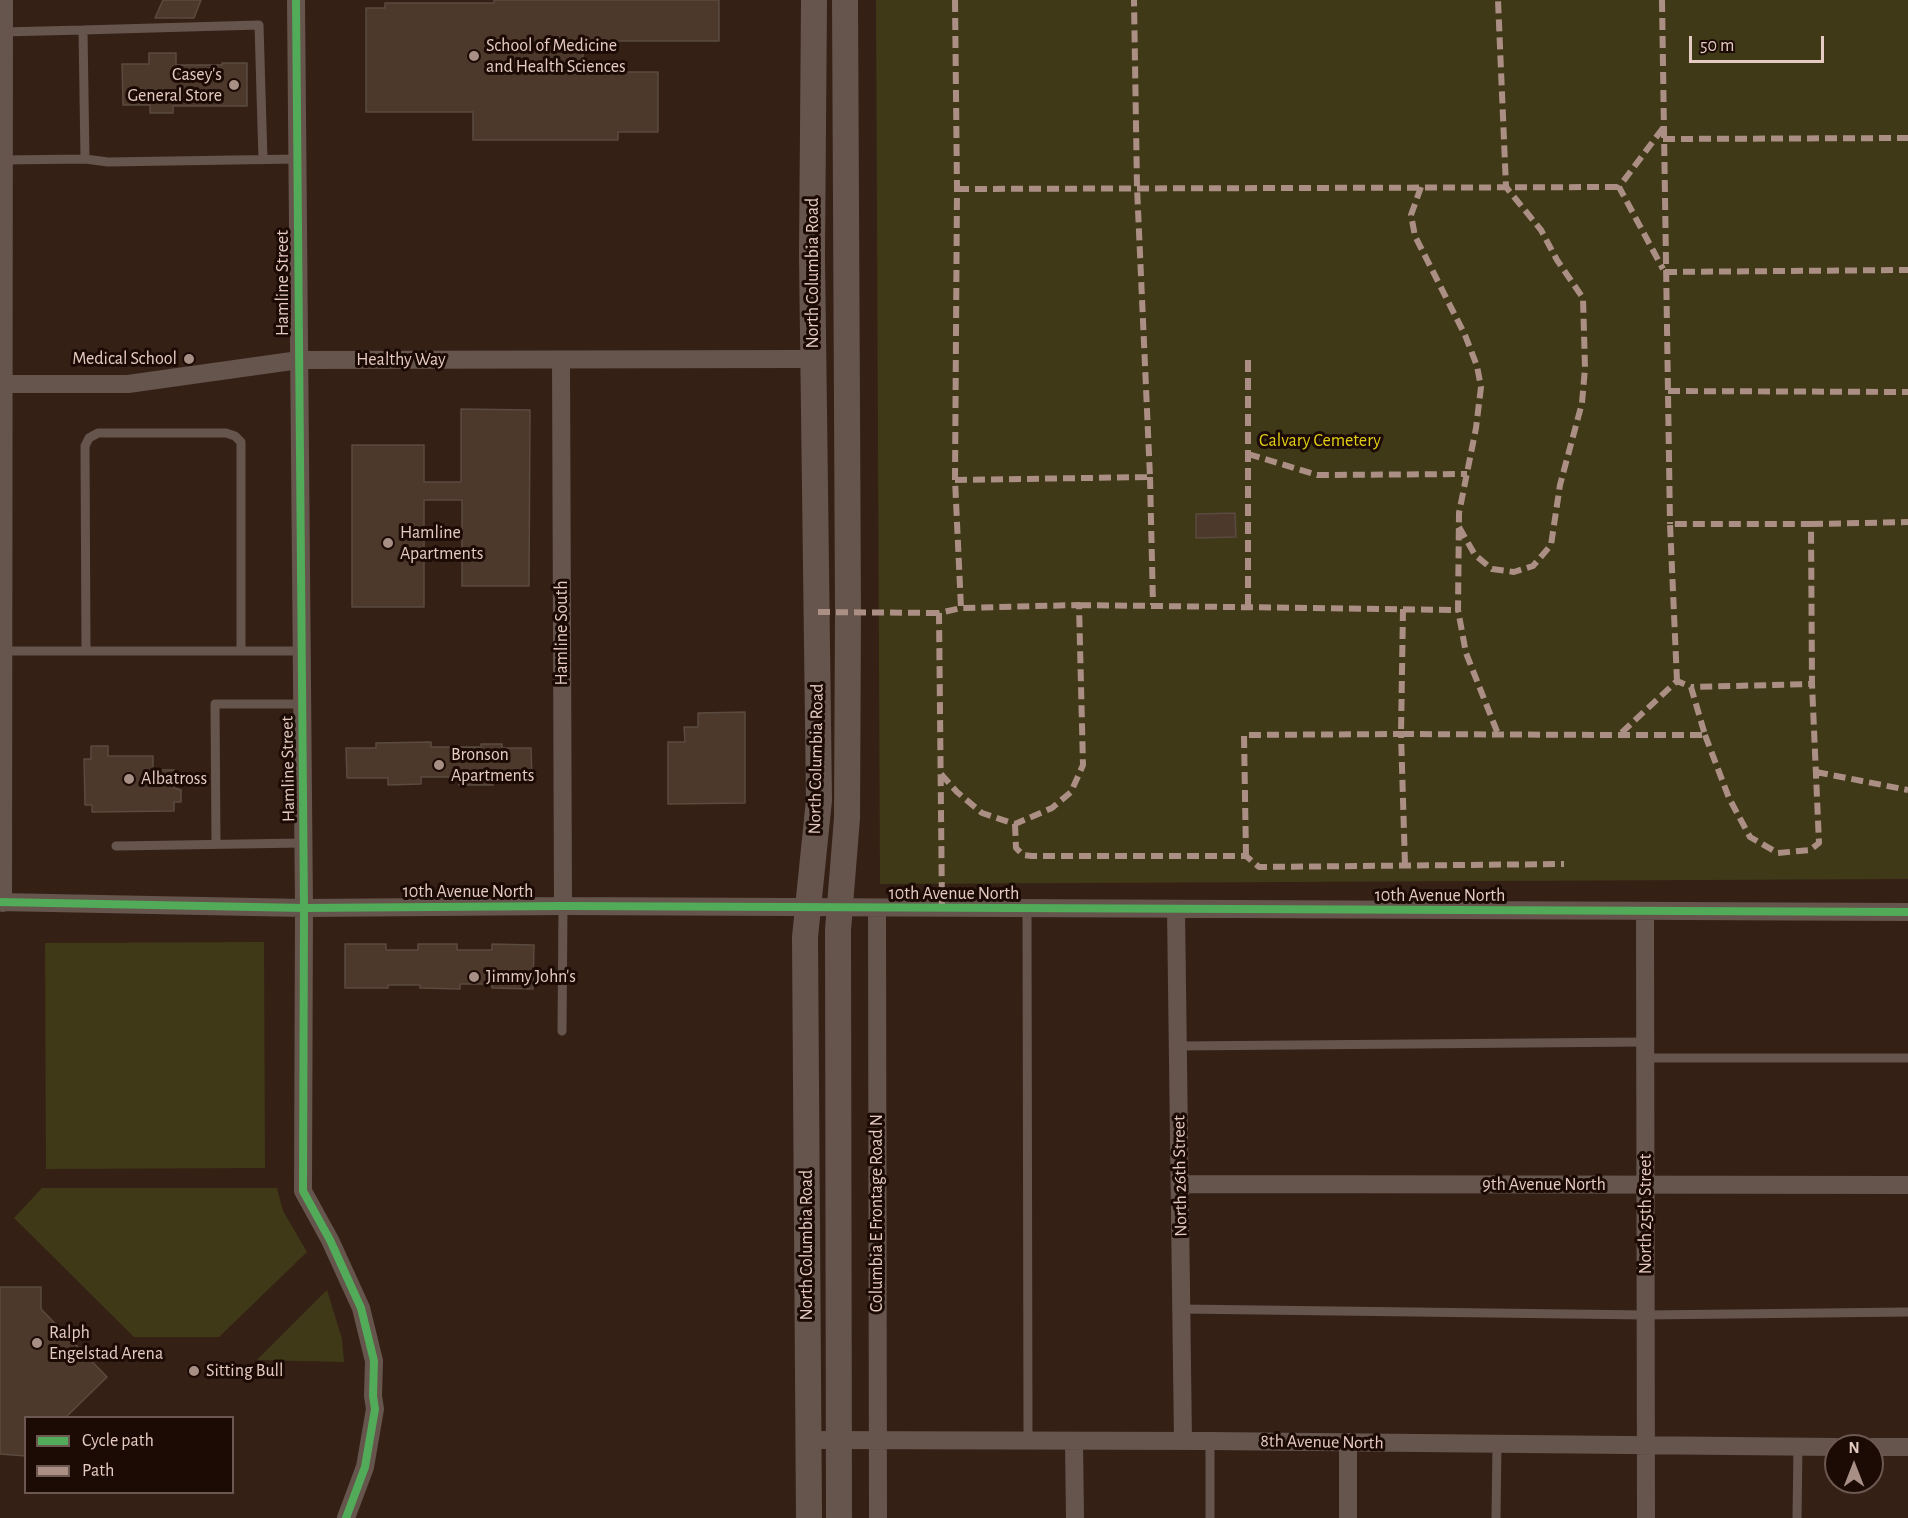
<!DOCTYPE html>
<style>
body{margin:0}
#map{position:relative;width:1908px;height:1518px;overflow:hidden;background:#352016;font-family:"Alegreya Sans",sans-serif}
canvas{display:block}
.legend{position:absolute;left:24px;top:1416px;width:210px;height:78px;box-sizing:border-box;background:#1c0b05;border:2px solid #6c5850;margin:0;padding:8px 10px;list-style:none;font-size:18px;color:#e5cbc1}
.legend li{display:flex;align-items:center;gap:12px;height:30px}
.legend b{width:30px;border:2px solid #6c5850}
.north{position:absolute;left:1824px;top:1434px;width:60px;height:60px;box-sizing:border-box;background:#1c0b05;border:2px solid #6c5850;border-radius:50%;rotate:0deg;font-size:16px;font-weight:700;line-height:24px;text-align:center;color:#e5cbc1}
.north::after{content:'';display:block;margin:auto;width:21px;height:27px;background:#a78f85;clip-path:polygon(50% 0,100% 100%,50% 72%,0 100%)}
.scale{position:absolute;left:1689px;top:36px;width:135px;height:27px;box-sizing:border-box;border:3px solid #e5cbc1;border-top:0;padding-left:8px;font-size:18px;line-height:21px;white-space:nowrap;color:#e5cbc1;-webkit-text-stroke:4px #1c0b05;paint-order:stroke}
</style>
<div id="map">
<canvas width="1908" height="1518"></canvas>
<ul class="legend">
<li><b style="height:8px;background:#51ab58"></b>Cycle path</li>
<li><b style="height:8px;background:#ac8f84"></b>Path</li>
</ul>
<div class="north">N</div>
<div class="scale">50 m</div>
</div>
<script>
const c = document.querySelector('canvas').getContext('2d');
c.lineJoin = 'round';
function paint(path, color) {
  c.fillStyle = color;
  c.fill(path, 'evenodd');
}
function toPath(rows) {
  const path = new Path2D();
  for (const r of rows) {
    path.moveTo(r[0], r[1]);
    for (let i = 2; i < r.length; i += 2) path.lineTo(r[i], r[i + 1]);
  }
  return path;
}
function strokePath(path, color, width, dash) {
  c.strokeStyle = color;
  c.lineWidth = width;
  c.lineCap = dash ? 'butt' : 'round';
  c.setLineDash(dash || []);
  c.stroke(path);
}
function drawText(font, color, halo, rows, align = 'center') {
  c.font = font + ' "Alegreya Sans",sans-serif';
  c.lineWidth = 6;
  c.setLineDash([]);
  c.textBaseline = 'middle';
  c.strokeStyle = halo;
  c.fillStyle = color;
  for (const [text, x, y, turn = 0] of rows) {
    c.save();
    c.translate(x, y);
    c.rotate((+turn || 0) * Math.PI / 180);
    c.textAlign = isNaN(turn) ? turn : align;
    if (halo) c.strokeText(text, 0, 0);
    c.fillText(text, 0, 0);
    c.restore();
  }
}
const green = toPath([
 [876,0,1908,0,1908,879,880,884],
 [264,942,265,1168,46,1169,45,943],
 [42,1188,277,1188,283,1211,307,1252,219,1337,134,1337,14,1218],
 [327,1290,342,1339,344,1362,257,1360]
]);
const building = toPath([
 [163,0,201,0,194,18,155,18,163,0],
 [494,0,719,0,719,41,583,41,583,72,658,72,658,132,618,132,618,140,473,140,473,112,366,112,366,8,385,8,385,3,494,3,494,0],
 [149,53,176,53,176,65,222,65,222,63,247,63,247,106,173,106,173,113,150,113,150,105,123,105,122,64,149,64,149,53],
 [461,409,530,410,529,586,462,586,462,500,424,500,424,607,352,607,352,445,424,445,424,482,461,482,461,409],
 [1235,513,1236,537,1196,538,1196,514,1235,513],
 [745,712,745,803,668,804,668,742,685,742,684,727,698,727,698,713,745,712],
 [431,742,431,747,481,747,481,744,502,744,502,748,531,748,532,778,493,778,493,785,459,785,459,777,421,777,421,784,388,785,388,778,347,778,346,748,376,748,376,743,431,742],
 [91,746,108,746,108,756,153,756,153,770,174,770,174,788,181,790,181,802,174,802,174,811,92,812,92,805,85,805,84,759,91,759,91,746],
 [345,944,386,944,386,950,418,950,418,944,457,944,457,950,492,950,492,944,534,945,533,989,492,988,492,984,460,984,460,989,420,988,420,985,388,985,388,988,345,988,345,944],
 [0,1287,41,1287,41,1309,107,1377,65,1418,26,1418,26,1456,0,1454,0,1287]
]);
const lane = toPath([
 [83,30,259,25,263,160],
 [2,32,83,30,85,159,3,160],
 [85,159,108,162,297,159],
 [3,651,302,651],
 [86,651,85,446,89,438,98,433,226,433,235,436,241,442,241,651],
 [216,844,215,704,302,704],
 [116,846,303,843],
 [1027,909,1028,1441],
 [562,1031,563,906],
 [1178,1046,1645,1042],
 [1646,1058,1908,1058],
 [1181,1309,1646,1315,1908,1312],
 [1210,1518,1210,1441],
 [1496,1518,1497,1444],
 [1797,1518,1798,1447]
]);
const street = toPath([
 [296,0,304,908,303,1191,330,1240,361,1308,374,1361,373,1396,375,1409,365,1467,346,1518],
 [561,360,563,906],
 [2,384,128,384,299,360,802,359],
 [0,902,304,908,563,906,1908,912],
 [3,903,4,0],
 [877,909,878,1518],
 [1176,910,1183,1441],
 [1645,911,1646,1518],
 [1180,1184,1908,1185],
 [808,1440,1210,1441,1836,1447],
 [1074,1442,1075,1518],
 [1348,1442,1348,1518],
 [1872,1447,1908,1447]
]);
const secondary = toPath([
 [809,1518,805,937,819,800,812,256,814,0],
 [839,1518,838,930,847,818,848,612,845,0]
]);
const quiet = toPath([
 [955,0,957,189,955,480,961,608],
 [1662,0,1670,524],
 [1663,128,1619,187,1663,269],
 [1663,139,1908,138],
 [1421,187,1411,215,1415,236,1465,335,1477,366,1481,387,1476,428,1459,513,1458,610,1466,653,1498,734],
 [957,189,1619,187],
 [1665,272,1908,270],
 [1248,360,1248,608],
 [1668,391,1908,392],
 [1248,454,1317,475,1467,474],
 [1150,477,1153,605],
 [955,480,1150,477,1137,187,1134,0],
 [1811,524,1908,522],
 [1459,527,1475,555,1492,569,1514,572,1533,566,1551,545,1560,485,1582,403,1585,368,1583,298,1557,260,1541,230,1506,187,1498,0],
 [1079,605,1458,610],
 [1403,609,1401,734,1619,735,1705,735,1691,687,1677,681,1619,735],
 [818,612,939,613],
 [1677,681,1670,524,1811,524,1812,684,1691,687],
 [1705,735,1729,798,1750,837,1778,853,1810,850,1819,843,1812,684],
 [1816,772,1908,790],
 [941,774,957,792,982,813,1015,824,1052,808,1071,792,1083,765,1079,605,961,608,939,613,942,909],
 [1015,824,1016,848,1023,855,1032,856,1246,856,1259,867,1564,864],
 [1246,856,1244,735,1401,734,1405,865]
]);
const cycleway = toPath([
 [296,0,304,908,303,1191,330,1240,361,1308,374,1361,373,1396,375,1409,365,1467,346,1518],
 [0,902,304,908,563,906,1908,912]
]);
const markers = [
 [474,56,6,"#a78f85"],
 [234,85,6,"#a78f85"],
 [189,359,6,"#a78f85"],
 [388,543,6,"#a78f85"],
 [439,765,6,"#a78f85"],
 [129,779,6,"#a78f85"],
 [474,977,6,"#a78f85"],
 [37,1343,6,"#a78f85"],
 [194,1371,6,"#a78f85"]
];
const poiNames = [
 ["School of Medicine",486,46],
 ["and Health Sciences",486,67],
 ["Casey's",222,75,"right"],
 ["General Store",222,96,"right"],
 ["Medical School",177,359,"right"],
 ["Hamline",400,533],
 ["Apartments",400,554],
 ["Bronson",451,755],
 ["Apartments",451,776],
 ["Albatross",141,779],
 ["Jimmy John's",486,977],
 ["Ralph",49,1333],
 ["Engelstad Arena",49,1354],
 ["Sitting Bull",206,1371]
];
const streetNames = [
 ["North Columbia Road",813,273,-90],
 ["Hamline Street",283,283,-90],
 ["Healthy Way",401,360],
 ["Hamline South",562,633,-90],
 ["North Columbia Road",816,759,-89],
 ["Hamline Street",288,769,-91],
 ["10th Avenue North",468,892],
 ["10th Avenue North",954,894],
 ["10th Avenue North",1440,896],
 ["North 26th Street",1180,1176,-91],
 ["9th Avenue North",1544,1185],
 ["Columbia E Frontage Road N",877,1213,-90],
 ["North 25th Street",1646,1214,-90],
 ["North Columbia Road",807,1245,-90],
 ["8th Avenue North",1322,1442,1]
];
const parkNames = [
 ["Calvary Cemetery",1320,441]
];
paint(green, '#3f3917');
paint(building, '#4c392c');
strokePath(building, '#5a4a3f', 1.5);
strokePath(lane, '#65554d', 9);
strokePath(street, '#65554d', 18);
strokePath(secondary, '#65554d', 26);
strokePath(quiet, '#ac8f84', 6, [12, 6]);
strokePath(cycleway, '#51ab58', 8);
for (const [x, y, r, color] of markers) {
  const dot = new Path2D();
  dot.arc(x, y, r, 0, 2 * Math.PI);
  c.fillStyle = color;
  c.fill(dot);
  strokePath(dot, '#1c0b05', 2);
}
drawText('18px', '#e5cbc1', '#1c0b05', poiNames, 'left');
drawText('18px', '#e5cbc1', '#1c0b05', streetNames);
drawText('18px', '#e3d015', '#1c0b05', parkNames);
</script>
